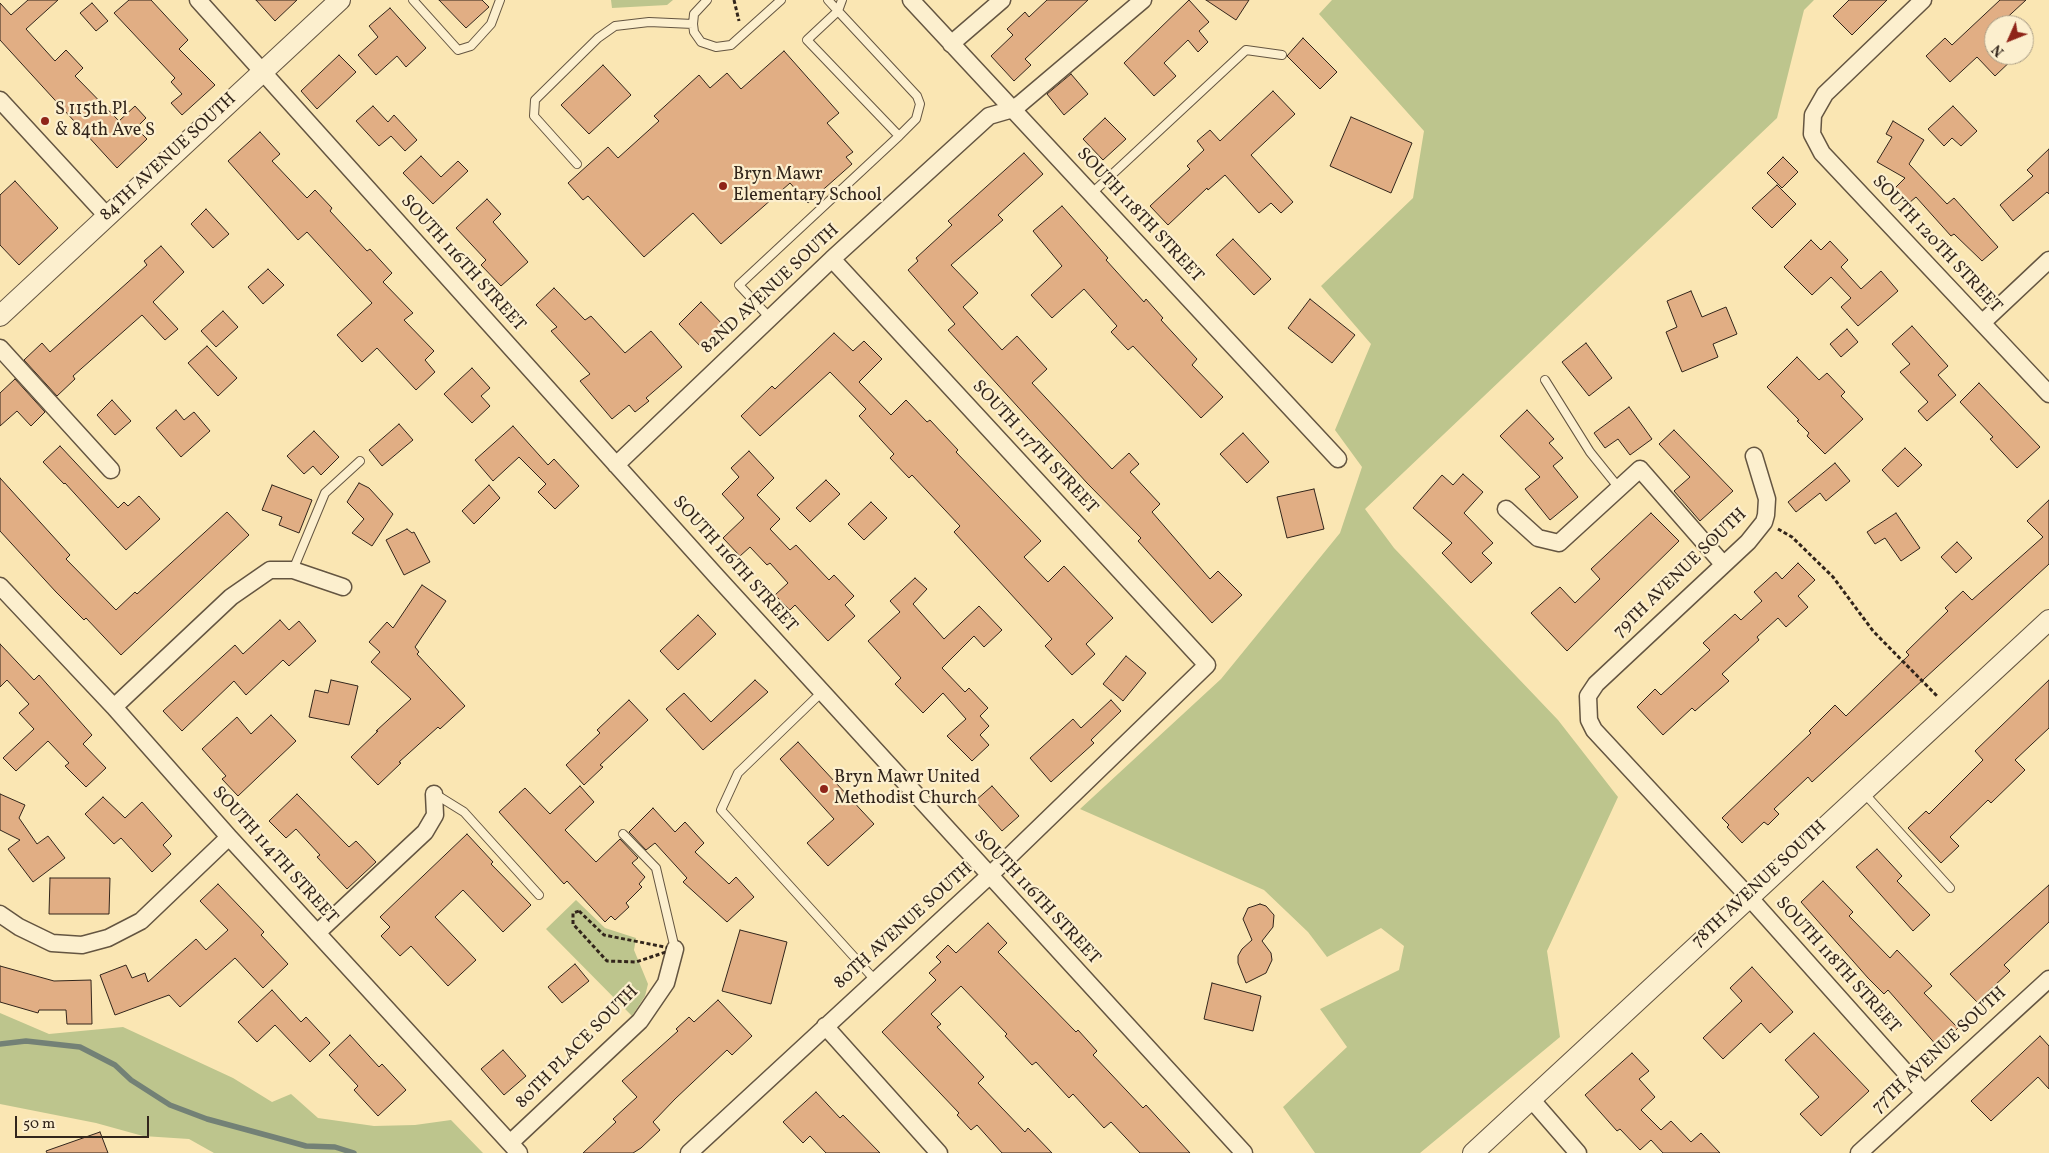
<!DOCTYPE html>
<style>
body{margin:0}
#map{position:relative;width:2049px;height:1153px;overflow:hidden;background:#fae6b3;font-family:Vollkorn,serif}
canvas{display:block}
.north{position:absolute;left:1984px;top:15px;width:50px;height:50px;box-sizing:border-box;background:#fcefce;border:1px solid #ab9e86;border-radius:50%;rotate:226deg;font-size:14px;font-weight:700;line-height:20px;text-align:center;color:#32251b}
.north::after{content:'';display:block;margin:auto;width:18px;height:22px;background:#8f2418;clip-path:polygon(50% 0,100% 100%,50% 72%,0 100%)}
.scale{position:absolute;left:15px;top:1116px;width:134px;height:22px;box-sizing:border-box;border:2px solid #32251b;border-top:0;padding-left:6px;font-size:15px;line-height:18px;white-space:nowrap;color:#32251b;-webkit-text-stroke:4px #fcefce;paint-order:stroke}
</style>
<div id="map">
<canvas width="2049" height="1153"></canvas>
<div class="north">N</div>
<div class="scale">50 m</div>
</div>
<script>
const c = document.querySelector('canvas').getContext('2d');
c.lineJoin = 'round';
function paint(path, color) {
  c.fillStyle = color;
  c.fill(path, 'evenodd');
}
function toPath(rows) {
  const path = new Path2D();
  for (const r of rows) {
    path.moveTo(r[0], r[1]);
    for (let i = 2; i < r.length; i += 2) path.lineTo(r[i], r[i + 1]);
  }
  return path;
}
function strokePath(path, color, width, dash) {
  c.strokeStyle = color;
  c.lineWidth = width;
  c.lineCap = dash ? 'butt' : 'round';
  c.setLineDash(dash || []);
  c.stroke(path);
}
function drawText(font, color, halo, rows, align = 'center') {
  c.font = font + ' Vollkorn,serif';
  c.lineWidth = 4.5;
  c.setLineDash([]);
  c.textBaseline = 'middle';
  c.strokeStyle = halo;
  c.fillStyle = color;
  for (const [text, x, y, turn = 0] of rows) {
    c.save();
    c.translate(x, y);
    c.rotate((+turn || 0) * Math.PI / 180);
    c.textAlign = isNaN(turn) ? turn : align;
    if (halo) c.strokeText(text, 0, 0);
    c.fillText(text, 0, 0);
    c.restore();
  }
}
const green = toPath([
 [611,0,673,0,667,5,612,8],
 [1332,0,1814,0,1804,10,1777,118,1365,509,1394,548,1558,720,1618,797,1547,951,1560,1037,1420,1153,1315,1153,1283,1107,1347,1047,1320,1009,1399,970,1404,946,1381,928,1327,957,1308,932,1264,890,1080,809,1221,679,1340,533,1362,467,1335,430,1371,344,1321,286,1413,198,1424,131,1319,14],
 [576,900,605,928,636,938,634,950,648,984,645,996,632,1016,546,929],
 [0,1013,49,1034,123,1027,233,1078,272,1102,291,1094,318,1118,374,1126,415,1125,451,1120,483,1153,214,1153,189,1139,143,1136,96,1123,0,1104]
]);
const stream = toPath([
 [0,1044,26,1041,80,1047,115,1065,131,1080,170,1105,207,1119,277,1138,306,1146,335,1147,354,1153]
]);
const building = toPath([
 [28,0,58,0,26,29,55,61,66,50,83,68,75,76,119,121,135,106,146,118,136,128,147,139,117,168,0,40,0,3,11,15,28,0],
 [129,0,151,0,188,40,179,49,215,85,182,115,171,103,182,94,171,82,175,78,114,13,129,0],
 [256,0,297,0,275,21,256,0],
 [439,0,482,0,489,7,466,28,439,0],
 [1047,0,1088,0,1025,59,1031,65,1014,81,991,56,1013,35,1007,29,1025,12,1029,17,1047,0],
 [1189,0,1209,22,1199,31,1208,42,1198,52,1188,40,1164,63,1176,76,1154,96,1124,63,1189,0],
 [1206,0,1249,0,1236,20,1206,0],
 [1849,0,1887,0,1852,35,1833,16,1849,0],
 [2000,0,2026,0,1999,25,1994,25,1994,55,2017,55,1995,76,1977,57,1950,82,1926,56,1945,38,1952,45,2000,0],
 [92,3,108,21,96,31,80,13,92,3],
 [390,8,426,48,406,67,397,56,376,75,358,55,378,37,369,26,390,8],
 [1303,38,1337,72,1320,89,1287,56,1303,38],
 [784,51,839,113,827,123,853,152,846,157,852,164,808,203,790,183,721,244,693,213,644,257,588,196,583,200,568,183,608,147,618,158,659,121,654,116,699,75,710,88,727,73,741,89,784,51],
 [339,55,356,72,317,109,301,91,339,55],
 [603,65,631,95,589,134,561,105,603,65],
 [1071,74,1088,94,1064,115,1047,94,1071,74],
 [1273,91,1295,114,1251,155,1293,202,1281,213,1271,203,1259,213,1225,175,1208,190,1207,188,1168,225,1150,206,1190,169,1187,166,1204,150,1197,141,1210,130,1220,141,1273,91],
 [373,106,388,122,394,115,417,140,405,151,391,136,379,146,356,121,373,106],
 [1953,106,1977,131,1961,146,1952,138,1944,146,1928,129,1953,106],
 [1351,117,1412,143,1391,193,1330,166,1351,117],
 [1105,118,1126,139,1103,160,1083,139,1105,118],
 [1893,121,1924,140,1909,164,1947,204,1954,198,1998,247,1982,261,1954,234,1951,236,1916,197,1909,203,1895,188,1905,178,1877,162,1892,137,1886,134,1893,121],
 [260,132,280,154,272,161,307,198,315,190,332,208,330,211,367,251,370,249,392,273,383,282,413,313,404,320,434,351,425,360,435,372,416,390,377,348,362,362,337,335,372,303,307,232,298,240,228,161,260,132],
 [2049,149,2049,194,2047,192,2013,221,2000,205,2033,176,2027,170,2049,149],
 [1024,153,1043,174,998,215,1003,220,951,265,978,293,963,307,1002,350,1017,336,1047,369,1032,383,1112,469,1129,453,1139,464,1130,472,1160,504,1152,512,1210,579,1218,571,1242,595,1212,623,1138,541,1141,538,1087,483,948,330,955,324,908,270,918,261,916,258,952,225,948,221,1024,153],
 [421,156,441,177,458,161,468,171,433,204,403,173,421,156],
 [1783,157,1798,172,1782,188,1767,173,1783,157],
 [15,181,58,228,19,265,0,245,0,195,15,181],
 [1777,185,1796,204,1772,228,1752,208,1777,185],
 [487,199,501,214,493,222,528,262,501,286,481,265,486,260,456,228,487,199],
 [1062,206,1108,258,1106,260,1144,302,1146,299,1163,318,1161,320,1197,359,1192,365,1223,397,1201,418,1133,346,1128,350,1111,332,1117,326,1084,289,1052,318,1031,295,1062,266,1033,231,1062,206],
 [206,209,229,234,213,248,191,224,206,209],
 [1233,239,1271,279,1254,295,1216,255,1233,239],
 [1811,240,1821,250,1830,241,1848,260,1841,267,1861,289,1881,271,1898,291,1858,326,1841,307,1851,298,1831,277,1812,295,1784,267,1811,240],
 [161,246,184,272,153,302,178,329,165,340,142,315,73,376,75,379,57,396,24,360,42,343,50,352,147,265,144,261,161,246],
 [268,269,284,285,263,304,248,287,268,269],
 [554,288,585,320,591,316,625,353,651,331,682,367,646,398,649,401,635,412,629,405,612,419,580,381,590,374,551,331,557,327,536,305,554,288],
 [1691,291,1702,317,1726,307,1737,334,1713,344,1718,357,1682,372,1666,332,1677,327,1667,301,1691,291],
 [1310,299,1355,335,1332,363,1288,328,1310,299],
 [701,302,726,328,703,349,679,324,701,302],
 [223,311,238,327,216,347,201,331,223,311],
 [1912,326,1948,366,1938,375,1956,395,1927,421,1918,411,1928,402,1900,372,1910,364,1892,344,1912,326],
 [1847,329,1858,342,1841,357,1830,344,1847,329],
 [834,333,853,351,864,341,882,359,859,382,891,415,906,400,927,422,930,420,958,450,956,452,1041,541,1024,557,1048,582,1064,566,1113,618,1086,644,1095,654,1072,675,1045,646,1052,639,954,532,960,526,912,475,909,478,890,458,894,454,859,416,866,409,830,372,760,436,741,416,772,386,775,389,834,333],
 [1586,343,1612,378,1589,396,1562,362,1586,343],
 [207,346,237,378,218,396,188,363,207,346],
 [1797,357,1819,380,1827,373,1845,392,1841,396,1863,419,1825,454,1807,436,1809,433,1797,421,1799,420,1767,387,1797,357],
 [472,368,490,388,481,396,490,406,472,423,444,394,472,368],
 [15,379,45,412,31,426,17,411,0,426,0,393,15,379],
 [1979,383,2040,447,2017,468,1990,439,1993,437,1960,402,1979,383],
 [112,400,131,421,115,435,97,415,112,400],
 [1629,407,1652,439,1630,455,1618,439,1605,448,1594,433,1629,407],
 [176,410,184,420,194,412,210,431,181,457,156,428,176,410],
 [1527,410,1554,439,1549,443,1563,458,1553,466,1578,497,1550,520,1525,489,1540,477,1500,436,1527,410],
 [399,424,413,440,382,466,369,450,399,424],
 [513,426,548,465,554,459,579,486,555,509,538,492,546,484,519,457,493,481,475,460,513,426],
 [1674,430,1733,491,1700,521,1674,491,1690,477,1659,444,1674,430],
 [314,431,339,457,321,475,313,466,304,474,287,456,314,431],
 [1243,433,1269,462,1247,483,1220,454,1243,433],
 [60,446,118,508,124,502,128,506,139,496,160,519,126,550,65,483,64,484,43,462,60,446],
 [1905,448,1922,465,1898,487,1882,470,1905,448],
 [749,451,774,478,757,495,780,519,770,529,790,550,796,545,829,580,834,575,854,596,845,605,855,616,828,641,795,605,790,610,775,595,788,583,770,563,767,565,750,547,740,556,723,538,744,518,722,494,739,477,731,468,749,451],
 [1835,463,1850,481,1826,501,1820,493,1796,512,1788,502,1835,463],
 [1463,474,1483,492,1464,513,1493,543,1482,553,1492,563,1471,583,1442,553,1452,543,1413,508,1442,475,1453,485,1463,474],
 [0,478,70,555,66,559,116,610,135,592,137,594,227,512,249,535,121,655,86,618,84,620,56,592,0,531,0,478],
 [826,480,840,494,810,522,796,508,826,480],
 [359,483,369,488,393,514,372,546,352,533,364,519,347,502,359,483],
 [272,485,312,500,299,533,279,525,282,517,262,510,272,485],
 [489,485,500,498,474,524,462,511,489,485],
 [1314,489,1324,529,1287,538,1277,497,1314,489],
 [2049,500,2049,564,1812,782,1808,777,1774,809,1779,814,1768,825,1764,822,1742,843,1727,827,1729,825,1722,818,1811,733,1809,731,1835,705,1846,716,1909,655,1906,652,1948,611,1945,608,1963,591,1972,600,2043,537,2027,521,2049,500],
 [871,502,887,518,864,540,848,524,871,502],
 [1651,513,1679,541,1567,651,1531,613,1560,587,1575,603,1600,579,1591,569,1651,513],
 [1896,513,1920,548,1901,561,1885,538,1875,544,1867,532,1896,513],
 [407,529,412,533,414,532,430,562,404,575,386,540,407,529],
 [1957,542,1972,558,1956,573,1941,557,1957,542],
 [1798,563,1815,580,1798,596,1808,607,1786,627,1778,618,1757,637,1759,640,1722,674,1729,681,1695,711,1692,708,1663,735,1637,707,1655,689,1661,695,1710,650,1703,643,1735,614,1741,620,1762,601,1754,592,1776,572,1782,579,1798,563],
 [915,578,927,589,913,604,944,639,979,606,1002,630,984,647,974,636,942,668,965,692,969,688,988,708,980,716,989,726,980,735,989,745,972,761,947,736,966,719,943,693,923,713,895,684,901,678,868,641,900,612,890,601,915,578],
 [422,585,446,601,415,647,419,652,417,654,465,706,440,729,438,727,399,762,401,763,378,785,351,757,378,731,376,731,411,699,371,662,380,652,369,642,387,622,393,628,422,585],
 [698,615,716,634,678,670,660,651,698,615],
 [280,620,289,630,299,621,316,641,289,666,283,660,246,695,234,681,182,731,163,711,235,645,243,654,280,620],
 [0,644,34,680,39,675,92,735,83,744,106,768,86,787,65,766,69,763,48,741,16,771,3,758,34,729,19,713,29,704,7,680,0,687,0,644],
 [1126,656,1146,673,1123,701,1103,684,1126,656],
 [331,680,358,686,349,725,309,717,315,690,328,693,331,680],
 [755,680,768,692,703,750,666,709,684,693,711,722,755,680],
 [2049,680,2049,728,2015,760,2025,770,1991,803,1988,800,1950,837,1959,846,1941,863,1908,828,1926,811,1929,814,1983,760,1975,751,2049,680],
 [629,700,648,720,600,765,603,767,584,785,566,765,600,733,597,730,629,700],
 [1111,700,1121,711,1091,740,1094,743,1051,782,1030,758,1073,719,1081,728,1111,700],
 [271,715,296,741,238,796,222,779,226,776,202,749,237,717,251,734,271,715],
 [798,742,874,824,828,866,807,843,834,819,780,759,798,742],
 [580,786,594,802,565,830,596,862,620,839,638,858,632,863,645,877,639,884,642,887,626,903,629,907,615,920,611,916,605,922,567,881,564,884,499,812,525,788,550,814,580,786],
 [992,786,1019,816,1002,831,975,801,992,786],
 [0,794,25,805,19,818,37,844,48,836,65,858,33,882,8,849,20,840,0,830,0,794],
 [297,794,349,847,356,841,376,862,347,889,317,857,320,855,296,829,286,838,269,821,297,794],
 [103,797,125,818,142,802,172,836,163,845,171,854,152,872,121,838,114,844,85,814,103,797],
 [653,808,675,832,685,822,704,843,695,852,729,884,736,877,754,897,727,922,683,882,687,878,655,843,646,850,629,832,653,808],
 [467,834,493,862,491,864,531,905,503,932,463,890,435,917,476,960,448,986,411,946,400,956,381,936,390,927,380,917,467,834],
 [1877,849,1902,876,1897,881,1930,915,1913,931,1856,867,1877,849],
 [50,878,110,878,109,914,49,914,50,878],
 [1823,881,1853,912,1849,916,1890,958,1897,950,1932,986,1924,993,1958,1028,1938,1047,1888,990,1884,994,1868,978,1801,902,1823,881],
 [218,884,264,932,261,935,288,964,263,988,235,958,180,1007,169,995,115,1015,100,975,126,965,132,978,145,973,148,982,196,939,206,950,228,930,200,901,218,884],
 [2049,885,2049,922,2004,965,2010,971,1977,1002,1950,974,2049,885],
 [1260,904,1266,906,1274,915,1273,927,1262,941,1271,953,1272,960,1266,973,1246,983,1238,963,1238,956,1242,949,1252,940,1243,919,1248,908,1260,904],
 [988,923,1007,943,998,952,1076,1032,1078,1030,1097,1051,1093,1055,1143,1108,1146,1105,1190,1153,1140,1153,1111,1122,1104,1128,1073,1094,1069,1098,1036,1062,1032,1065,1005,1036,1007,1034,961,986,931,1014,941,1024,937,1027,984,1077,978,1083,1025,1132,1028,1128,1052,1153,1002,1153,977,1125,971,1130,957,1115,959,1113,882,1032,936,980,929,973,941,962,936,957,948,945,956,953,988,923],
 [740,930,787,942,771,1004,722,991,740,930],
 [575,964,589,981,562,1003,548,987,575,964],
 [0,966,54,981,91,980,92,1024,67,1024,66,1010,39,1010,38,1013,0,1002,0,966],
 [1752,967,1793,1012,1770,1033,1761,1023,1723,1059,1703,1038,1742,1001,1730,988,1752,967],
 [1212,983,1261,996,1253,1031,1204,1019,1212,983],
 [272,990,301,1022,306,1017,330,1043,310,1062,275,1025,257,1042,238,1022,272,990],
 [718,1000,752,1036,732,1055,727,1050,675,1099,653,1122,660,1130,641,1148,633,1153,583,1153,616,1122,613,1119,637,1097,622,1081,678,1031,676,1029,689,1017,694,1022,718,1000],
 [1814,1033,1869,1091,1821,1136,1800,1114,1819,1097,1785,1060,1814,1033],
 [350,1035,379,1067,382,1064,406,1090,378,1116,354,1090,358,1086,329,1055,350,1035],
 [2040,1036,2049,1046,2049,1089,2038,1077,1991,1121,1971,1101,2040,1036],
 [503,1050,526,1076,504,1095,481,1069,503,1050],
 [1632,1053,1649,1071,1639,1079,1655,1097,1641,1110,1661,1130,1671,1121,1691,1142,1701,1133,1720,1153,1663,1153,1651,1140,1640,1150,1620,1129,1617,1131,1585,1095,1632,1053],
 [816,1092,840,1118,843,1115,880,1153,826,1153,810,1136,803,1143,783,1122,816,1092],
 [100,1132,108,1153,47,1153,46,1151,100,1132]
]);
const path = toPath([
 [734,0,739,21],
 [1778,529,1792,537,1833,577,1873,631,1938,697],
 [579,911,604,935,675,949,636,962,607,961,573,924,573,913,579,911]
]);
const service = toPath([
 [413,0,458,50,471,46,491,24,500,0],
 [707,0,694,14,693,24,694,32,701,42,716,47,731,45,781,0],
 [828,0,838,11,842,0],
 [838,11,917,96,920,104,916,119,899,136,807,40,838,11],
 [577,164,534,116,535,100,598,38,615,26,649,22,693,24],
 [1091,194,1246,50,1282,55],
 [770,318,739,285,899,136],
 [1545,380,1590,452,1619,488],
 [293,570,325,493,360,461],
 [822,692,738,773,721,810,875,980],
 [1864,793,1950,888],
 [435,794,464,812,539,895],
 [623,834,656,868,675,949]
]);
const minor = toPath([
 [198,0,718,578,1244,1153],
 [911,0,1338,459],
 [1923,0,1825,94,1813,115,1812,134,1822,153,2049,394],
 [951,44,1002,0],
 [0,100,107,216],
 [1982,323,2049,260],
 [0,348,111,470],
 [1754,456,1767,499,1766,515,1764,522,1748,542,1596,684,1588,696,1589,720,1594,730,1748,896,1924,1093],
 [616,465,832,259,989,116,1013,109,1020,104,1143,0],
 [1506,509,1538,538,1559,543,1640,469,1723,564],
 [0,586,114,707,229,837,519,1153],
 [114,707,231,597,270,570,293,570,343,587],
 [0,914,19,927,52,943,82,945,108,938,141,921,229,837],
 [317,933,425,832,435,815,434,794],
 [825,1026,939,1153],
 [1531,1099,1578,1153],
 [510,1143,640,1021,666,983,675,949],
 [689,1153,989,876,1207,665,832,259],
 [1859,1153,2049,979]
]);
const tertiary = toPath([
 [0,316,340,0],
 [1473,1153,2049,620]
]);
const markers = [
 [45,121,5,"#8f2418"],
 [723,186,5,"#8f2418"],
 [824,789,5,"#8f2418"]
];
const poiNames = [
 ["S 115th Pl",55,111],
 ["& 84th Ave S",55,132],
 ["Bryn Mawr",733,176],
 ["Elementary School",733,197],
 ["Bryn Mawr United",834,779],
 ["Methodist Church",834,800]
];
const streetNames = [
 ["84TH AVENUE SOUTH",169,158,-43],
 ["SOUTH 118TH STREET",1139,216,47],
 ["SOUTH 120TH STREET",1936,245,47],
 ["SOUTH 116TH STREET",462,264,48],
 ["82ND AVENUE SOUTH",771,290,-43],
 ["SOUTH 117TH STREET",1034,448,47],
 ["SOUTH 116TH STREET",734,565,48],
 ["79TH AVENUE SOUTH",1681,574,-44],
 ["SOUTH 114TH STREET",274,856,48],
 ["78TH AVENUE SOUTH",1760,885,-43],
 ["SOUTH 116TH STREET",1036,898,47],
 ["80TH AVENUE SOUTH",904,927,-42],
 ["SOUTH 118TH STREET",1837,966,48],
 ["80TH PLACE SOUTH",578,1048,-45],
 ["77TH AVENUE SOUTH",1940,1051,-43]
];
paint(green, '#bdc58d');
strokePath(stream, '#738176', 5.5);
paint(building, '#e1ae84');
strokePath(building, '#32251b', 1);
strokePath(service, '#645541', 10);
strokePath(minor, '#645541', 19);
strokePath(tertiary, '#645541', 22);
strokePath(path, '#32251b', 3, [4, 2.5]);
strokePath(service, '#fcefce', 8);
strokePath(minor, '#fcefce', 16);
strokePath(tertiary, '#fcefce', 20);
for (const [x, y, r, color] of markers) {
  const dot = new Path2D();
  dot.arc(x, y, r, 0, 2 * Math.PI);
  c.fillStyle = color;
  c.fill(dot);
  strokePath(dot, '#fcefce', 2);
}
drawText('18px', '#32251b', '#fcefce', poiNames, 'left');
drawText('18px', '#32251b', '#fcefce', streetNames);
</script>
